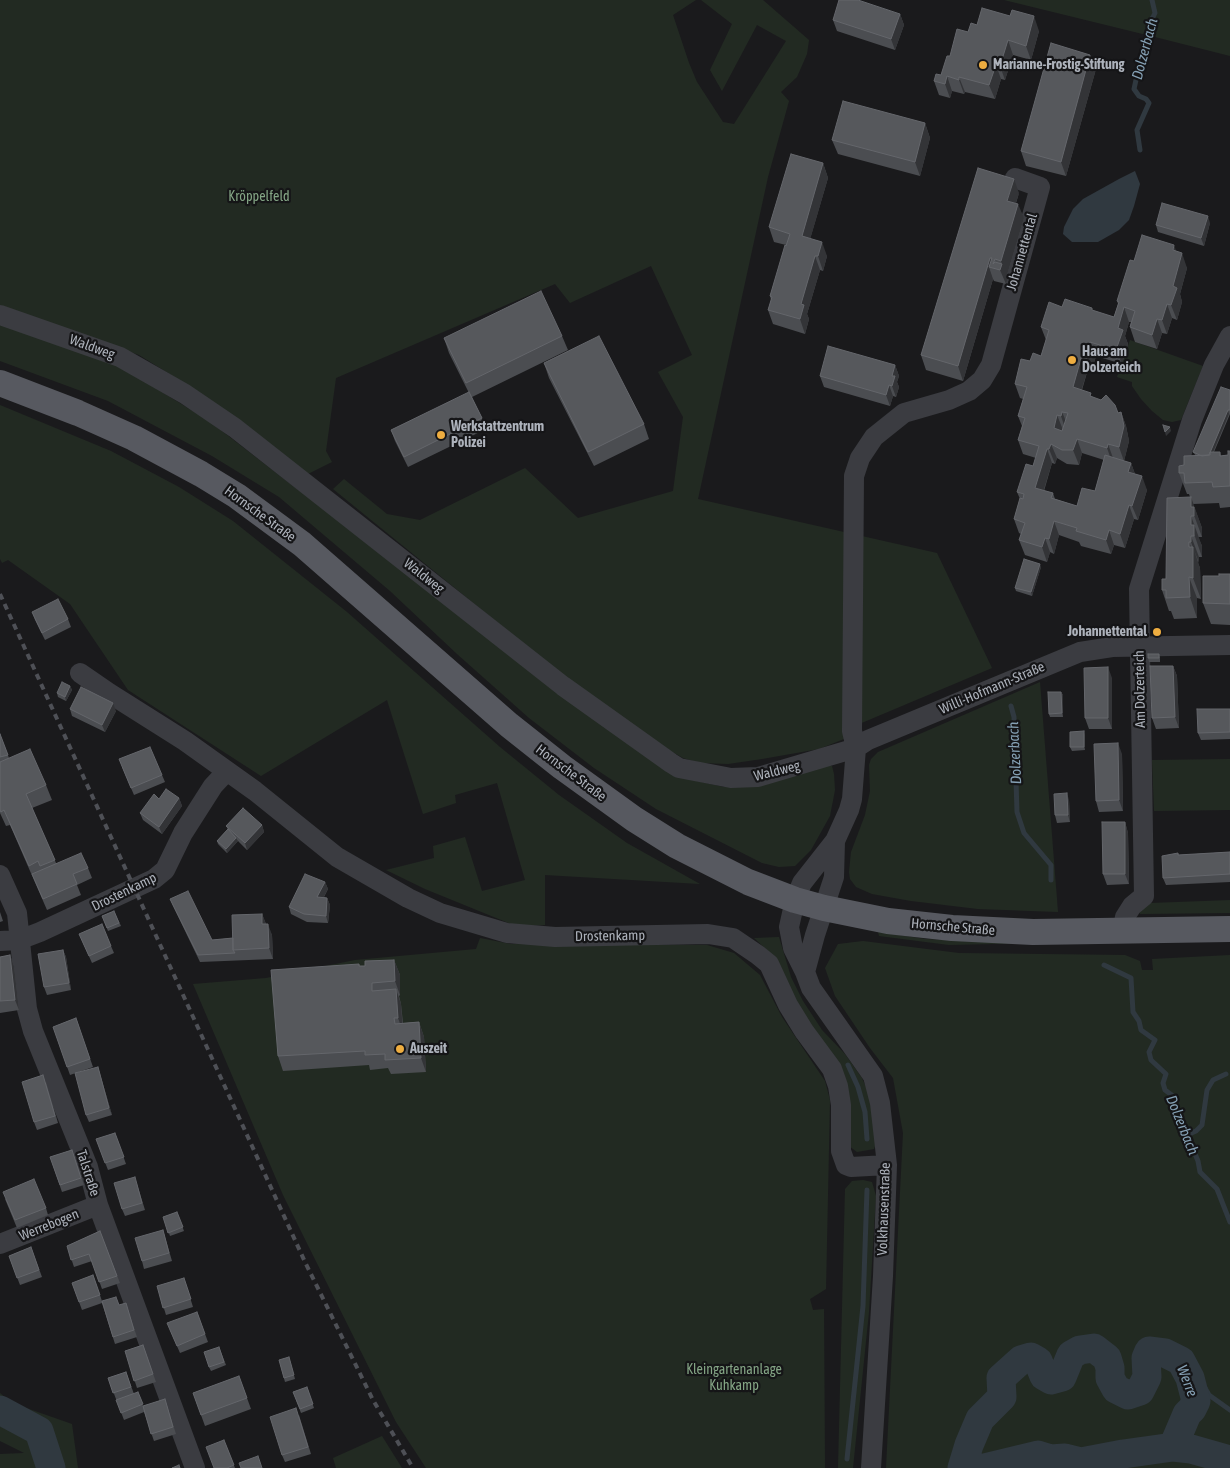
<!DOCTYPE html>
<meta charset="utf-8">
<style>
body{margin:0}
canvas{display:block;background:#1a1a1c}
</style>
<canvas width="1230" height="1468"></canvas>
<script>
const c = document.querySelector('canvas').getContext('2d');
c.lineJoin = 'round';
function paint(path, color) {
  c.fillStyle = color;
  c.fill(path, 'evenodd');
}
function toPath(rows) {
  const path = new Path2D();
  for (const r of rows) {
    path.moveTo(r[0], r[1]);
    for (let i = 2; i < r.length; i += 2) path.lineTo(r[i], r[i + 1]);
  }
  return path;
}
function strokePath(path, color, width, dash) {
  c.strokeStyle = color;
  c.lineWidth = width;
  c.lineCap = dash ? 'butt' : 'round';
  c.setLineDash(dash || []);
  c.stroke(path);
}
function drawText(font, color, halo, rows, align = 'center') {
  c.font = font + ' "Asap Condensed",sans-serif';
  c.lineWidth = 4.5;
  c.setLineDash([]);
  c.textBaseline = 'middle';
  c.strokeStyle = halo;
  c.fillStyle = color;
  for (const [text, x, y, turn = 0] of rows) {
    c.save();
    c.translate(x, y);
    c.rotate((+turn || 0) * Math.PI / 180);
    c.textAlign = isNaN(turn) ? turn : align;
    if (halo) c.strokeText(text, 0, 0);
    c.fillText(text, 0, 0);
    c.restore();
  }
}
const green = toPath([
 [0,0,696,0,673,15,689,63,697,82,723,122,734,124,786,41,757,25,722,91,710,70,732,24,701,0,763,0,809,40,807,54,797,77,781,92,789,101,768,177,698,499,937,553,992,668,845,730,844,739,819,749,762,759,728,764,700,763,683,758,669,750,568,680,333,489,344,479,387,514,420,520,525,468,578,518,673,491,683,417,658,372,692,355,651,266,570,303,555,284,336,378,326,451,332,462,308,474,205,396,139,355,0,305],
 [1004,0,1230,0,1230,56,1163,39],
 [0,324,109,361,152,386,209,421,297,489,692,780,724,787,758,784,821,765,832,766,834,774,835,790,830,816,811,850,795,866,779,867,762,863,656,809,594,768,529,718,457,654,390,591,279,497,212,456,108,401,0,361],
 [1130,340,1203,366,1181,420,1172,422,1163,420,1152,411,1141,399,1132,386,1132,382,1117,377],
 [0,405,111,451,179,487,233,521,347,612,500,747,559,795,627,843,700,884,545,875,545,925,528,926,511,924,425,889,386,870,434,858,433,846,465,837,482,891,525,880,497,783,455,795,456,803,423,814,387,700,261,776,128,690,70,604,8,560,2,563,0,559],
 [1040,682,1058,912,978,909,911,901,872,894,856,887,850,879,849,872,851,852,865,815,870,791,869,765,871,759,878,752],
 [1230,759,1230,810,1154,811,1152,760],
 [1230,900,1230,913,1140,914,1139,912,1144,904,1151,903],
 [878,932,926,939,979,942,1130,941,949,945,879,936],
 [779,937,791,977,803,1001,822,1030,845,1054,862,1078,873,1103,876,1143,874,1149,857,1152,849,1146,808,1021,767,950,754,938],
 [480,938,511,944,707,945,734,953,760,975,782,1017,825,1081,830,1100,826,1289,810,1299,813,1310,824,1309,825,1468,426,1468,396,1422,283,1195,193,984,266,978,355,960,476,949],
 [863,941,959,953,1125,955,1140,961,1142,970,1153,970,1152,959,1230,955,1230,1468,886,1468,903,1133,893,1078,870,1048,835,996,825,968,838,944],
 [1196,1441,1215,1444,1217,1460,1191,1457,1125,1456,1143,1442],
 [863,1180,872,1182,876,1196,869,1312,853,1468,838,1468,845,1189,852,1181],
 [0,1393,12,1403,72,1424,78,1468,0,1468,0,1454,24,1453,0,1441],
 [382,1436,402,1468,336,1468,333,1458]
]);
const water = toPath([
 [1135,171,1140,184,1134,206,1129,220,1119,230,1098,242,1072,242,1063,234,1064,227,1073,209,1083,199,1119,179]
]);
const stream = toPath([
 [1140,150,1137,130,1149,103,1146,99,1139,96,1134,89,1143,48,1148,35,1149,22,1153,17,1155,13,1152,0],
 [1011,706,1014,717,1017,812,1024,833,1051,865,1051,880],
 [1104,965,1131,978,1133,1012,1139,1021,1141,1030,1155,1040,1149,1052,1151,1060,1166,1074,1163,1083,1165,1090,1173,1096,1187,1135,1198,1161,1200,1172,1217,1189,1230,1222],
 [848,1065,858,1087,865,1112,867,1139],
 [1187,1135,1196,1131,1202,1125,1207,1090,1213,1080,1226,1074],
 [1190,1378,1205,1388,1209,1395,1230,1410],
 [847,1459,863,1306,867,1190],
 [1012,1468,1013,1461]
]);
const river = toPath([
 [0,1410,39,1431,51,1468],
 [962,1468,969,1445,980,1419,1002,1397,1001,1378,1021,1360,1031,1357,1038,1361,1044,1376,1051,1380,1062,1377,1071,1355,1080,1350,1094,1348,1107,1358,1110,1368,1110,1378,1116,1389,1128,1395,1140,1391,1147,1377,1146,1358,1149,1351,1165,1353,1181,1361,1190,1378,1196,1401,1192,1409,1187,1414,1173,1447],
 [984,1468,1038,1455,1051,1459,1065,1458,1081,1462,1123,1454,1173,1447,1191,1449,1230,1460]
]);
const minor = toPath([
 [0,315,120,357,185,394,235,428,563,686,671,763,679,768,731,778,758,777,856,748,852,731,854,476,860,458,874,437,904,413,949,400,969,391,982,380,991,365,1040,187,1015,178],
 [80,673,109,693,185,741,227,771],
 [0,875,17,913,27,1009,33,1031,88,1167,98,1205,195,1468],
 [1122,931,1125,917,1132,906,1144,896,1139,589,1192,420,1214,365,1230,336],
 [0,941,19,940,40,932,154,879,165,870,183,833,213,786,227,771,255,791,337,857,408,898,440,913,507,933,555,937,708,934,733,938,758,955,769,964,788,1005,804,1031,832,1069,838,1086,841,1105,841,1151,846,1165,851,1167,887,1165],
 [805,972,815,935,834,877,835,841],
 [0,1244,98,1205],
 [871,1468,883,1276,887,1165,880,1103,873,1076,811,988,805,972,793,948,789,927,795,900,802,883,835,841,849,810,852,799,856,748,868,740,1080,652,1112,647,1230,645]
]);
const major = toPath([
 [0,383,78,413,134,438,201,474,237,496,302,544,509,725,562,767,634,819,677,846,748,882,795,900,824,908,888,921,952,928,1033,932,1230,929]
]);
const rail = toPath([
 [0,594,305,1262,373,1400,413,1468]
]);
const wall = toPath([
 [900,14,904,25,895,50,837,31,833,20],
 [977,25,1039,31,1031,60,1013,55,1005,80,1001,79,995,99,965,92,964,94,952,91,950,98,939,95,934,81,941,75,950,56,968,32],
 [1090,55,1096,69,1066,176,1026,166,1021,151],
 [925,123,930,138,920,176,838,154,832,140],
 [823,163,828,178,810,239,827,256,823,271,820,270,807,314,809,319,805,334,773,324,768,310,771,300,770,296,786,245,774,242,769,227],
 [1019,193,1016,203,1024,218,1007,275,1008,278,1006,284,994,281,993,279,963,381,926,370,921,355],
 [1210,223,1204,246,1158,232,1156,225],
 [1176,251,1187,268,1180,294,1182,302,1177,320,1172,318,1167,334,1162,333,1157,349,1135,342,1130,327,1131,322,1129,322,1125,336,1128,344,1122,364,1096,356,1092,370,1088,369,1082,390,1118,413,1121,412,1126,426,1129,441,1124,461,1131,463,1135,474,1147,490,1138,520,1134,519,1125,548,1114,545,1111,554,1081,546,1079,542,1059,535,1054,554,1050,552,1047,562,1025,555,1019,540,1021,534,1019,533,1014,519,1020,499,1017,492,1033,466,1036,458,1023,454,1018,440,1022,426,1018,416,1023,399,1020,398,1015,384,1041,356,1046,340,1041,327,1062,307,1093,311,1114,317,1118,304,1117,301,1134,261],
 [1082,453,1104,460,1095,491,1077,506,1055,499,1053,493,1044,491,1052,463,1055,464,1057,458,1067,464,1079,465],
 [562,336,568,350,472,397,482,418,486,429,408,467,395,441,391,430,469,393,449,353,444,338],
 [544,363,644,424,649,439,594,466,549,378],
 [895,365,899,376,897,382,899,387,896,397,893,396,890,406,824,387,820,376],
 [1230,390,1230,414,1214,452,1220,452,1221,456,1228,455,1230,451,1230,507,1220,508,1219,503,1193,504,1202,528,1202,537,1198,537,1202,546,1202,557,1199,557,1198,563,1200,568,1201,599,1197,598,1197,618,1174,619,1171,611,1169,611,1162,590,1166,579,1190,497,1189,494,1187,494,1179,473,1184,465,1196,456,1193,452],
 [1041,567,1032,596,1016,591,1015,588],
 [1230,574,1230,625,1211,624,1203,603,1219,576],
 [32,612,68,619,71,627,45,640,35,620],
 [1159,654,1160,658,1160,662,1149,662,1148,658],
 [1173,666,1177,676,1179,728,1156,729,1152,718],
 [1112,678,1112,729,1089,729,1085,718],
 [70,686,72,690,66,701,58,697,57,693],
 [1061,692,1063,695,1063,717,1050,717,1049,714],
 [70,709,116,711,105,732,72,716],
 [1230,709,1230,739,1201,740,1198,733],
 [0,734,9,758,46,785,52,800,32,808,56,863,88,868,92,878,77,885,81,895,47,910,10,825,6,826,0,813],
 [1085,735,1085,750,1072,751,1070,747],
 [1122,754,1123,811,1099,812,1096,801],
 [122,767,162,775,165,782,134,795],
 [179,798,182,806,162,834,143,820,140,813,159,799],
 [1069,800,1070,822,1057,823,1055,815],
 [1125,822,1128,833,1129,884,1107,885,1103,874],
 [262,825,264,832,247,850,238,841,227,853,218,844,217,841,228,829,226,826],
 [1230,852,1230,882,1166,885,1163,878,1178,853,1179,855],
 [325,882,328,889,324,897,327,898,330,905,328,923,307,922,291,914,289,907],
 [170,899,212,940,233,938,262,914,266,924,272,935,273,959,200,962,173,906],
 [114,911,121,926,108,931,102,916],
 [0,912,3,921,0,922],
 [79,934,111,946,114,953,92,963],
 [63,950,66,957,71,990,47,995,44,987],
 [10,955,14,966,19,1010,0,1013,0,957],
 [394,960,400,975,400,995,399,996,401,1004,403,1023,419,1022,424,1037,426,1072,391,1074,388,1068,370,1070,369,1065,283,1071,278,1056,359,964,360,966,365,966],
 [76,1018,93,1067,70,1075,53,1027],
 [98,1067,112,1115,89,1122,86,1115],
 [46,1082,58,1123,37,1130,34,1122],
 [115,1133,126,1164,108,1170,96,1139],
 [72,1150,84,1185,62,1192,50,1157],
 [137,1184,145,1210,125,1216,122,1209],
 [5,1199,46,1208,48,1215,17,1228],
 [177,1212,184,1231,170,1236,163,1217],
 [163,1230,172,1261,144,1269,142,1261],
 [100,1231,120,1283,102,1289,92,1261,74,1267,67,1246],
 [31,1247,42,1277,20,1285,9,1256],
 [93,1275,102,1301,119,1305,128,1310,137,1337,115,1344,102,1303,82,1310,72,1283],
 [184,1278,193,1307,166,1315,157,1286],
 [197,1312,208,1342,180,1353,170,1330],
 [143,1345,156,1382,137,1388,125,1351],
 [219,1347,226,1365,211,1371,209,1367],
 [289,1357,295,1379,285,1382,279,1360],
 [126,1372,134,1394,138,1392,143,1406,165,1399,176,1434,154,1441,144,1412,124,1420,108,1378],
 [239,1376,251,1409,205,1426,193,1393],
 [307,1387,314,1408,301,1413,293,1392],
 [299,1415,311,1454,285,1462,282,1455],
 [224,1440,235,1468,214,1468]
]);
const shadedWall = toPath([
 [900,14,904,25,895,50,891,39],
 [1034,16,1039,31,1031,60,1026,46],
 [1008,40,1013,55,1005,80,1000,66],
 [1090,55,1096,69,1066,176,1061,162],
 [996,65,1001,79,995,99,989,85],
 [947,76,952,91,950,98,945,84],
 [959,77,965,92,964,94,959,80],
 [925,123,930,138,920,176,915,162],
 [823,163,828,178,807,250,802,236],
 [1014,179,1019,193,1012,215,1007,201],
 [1018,204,1024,218,1007,275,1008,278,1006,284,1000,270,1002,264,1001,261],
 [1208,216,1210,223,1204,246,1201,238],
 [822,242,827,256,823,271,818,256],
 [1174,245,1179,259,1173,250],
 [1182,253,1187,268,1180,294,1182,302,1177,320,1171,305,1173,286],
 [815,256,820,270,807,314,809,319,805,334,800,319,801,304],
 [990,258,994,268,989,267,993,279,963,381,958,366],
 [1167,304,1172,318,1167,334,1162,320],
 [1124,307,1129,322,1125,336,1128,344,1122,364,1116,350,1118,328],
 [1157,319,1162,333,1157,349,1152,335],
 [1090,342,1096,356,1092,370,1086,356],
 [1082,355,1088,369,1078,401,1073,387],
 [895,365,899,376,897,382,899,387,896,397,892,386,892,376],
 [889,385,893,396,890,406,886,395],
 [1228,410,1229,414,1209,462,1208,458],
 [1062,412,1068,426,1066,431,1061,416],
 [1121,412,1126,426,1129,441,1124,461,1119,447],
 [1057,415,1063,430,1059,443,1054,428],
 [1170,427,1171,431,1166,436,1165,432],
 [1077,439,1082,453,1079,465,1073,450],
 [1051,444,1057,458,1055,464,1049,449],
 [1108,444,1113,458,1112,462,1107,448],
 [1047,449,1052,463,1040,502,1035,488],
 [1131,463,1136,477,1128,472],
 [1142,476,1147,490,1138,520,1132,506],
 [1191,497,1202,528,1202,537,1191,507],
 [1129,505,1134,519,1125,548,1120,534],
 [1191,516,1202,546,1202,557,1191,525],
 [1054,521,1059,535,1054,554,1049,539],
 [1109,530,1114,545,1111,554,1106,540],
 [1191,536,1199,557,1199,563,1191,542],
 [1045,538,1050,552,1047,562,1042,547],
 [1189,542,1193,552,1193,547,1200,568,1201,599,1193,578],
 [1040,564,1041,567,1032,596,1031,592],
 [1189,577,1197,598,1197,618,1190,597],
 [1173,666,1177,676,1179,728,1175,717],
 [1108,667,1112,678,1112,729,1108,718],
 [70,686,72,690,66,701,65,697],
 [1061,692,1063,695,1063,717,1062,713],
 [113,703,116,711,105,732,102,725],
 [1084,731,1085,735,1085,750,1084,747],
 [1118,743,1122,754,1123,811,1119,800],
 [1067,793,1069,800,1070,822,1068,815],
 [179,798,182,806,162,834,159,827],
 [1125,822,1128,833,1129,884,1125,874],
 [262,825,264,832,247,850,245,843],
 [236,838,238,841,227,853,226,849],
 [325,882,328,889,320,904,317,897],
 [327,898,330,905,328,923,326,916],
 [262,914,266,924,262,924],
 [268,924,272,935,273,959,269,948],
 [63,950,66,957,71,990,69,983],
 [10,955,14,966,19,1010,15,1000],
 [394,960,400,975,400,995,395,981],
 [396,989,401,1004,403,1032,398,1018],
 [419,1022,424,1037,426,1072,421,1058],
 [98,1067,100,1074,112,1115,109,1108]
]);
const building = toPath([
 [839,0,858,0,900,14,891,39,833,20,839,0],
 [982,8,1010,16,1012,10,1034,16,1026,46,1008,40,1000,66,996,65,989,85,959,77,959,80,947,76,945,84,934,81,936,74,941,75,947,56,950,56,957,29,968,32,971,23,977,25,982,8],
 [1051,43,1090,55,1061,162,1021,151,1051,43],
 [843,101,925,123,915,162,832,140,843,101],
 [791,154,823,163,802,236,822,242,818,256,815,256,801,304,804,305,800,319,768,310,772,297,770,296,785,245,786,246,790,234,769,227,791,154],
 [978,168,1014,179,1007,201,1018,204,1001,261,995,259,993,264,995,262,1002,264,1000,270,989,267,992,258,990,258,958,366,921,355,978,168],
 [1162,203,1208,216,1201,238,1156,225,1162,203],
 [1142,235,1174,245,1173,250,1182,253,1173,286,1177,288,1171,305,1167,304,1162,320,1157,319,1152,335,1130,327,1135,311,1124,307,1118,328,1123,330,1116,350,1090,342,1086,356,1082,355,1073,387,1091,393,1090,396,1101,400,1106,395,1115,405,1118,413,1121,412,1124,426,1119,447,1108,444,1107,448,1077,439,1073,450,1062,450,1051,444,1049,449,1047,449,1035,488,1053,493,1051,498,1077,506,1082,488,1095,491,1105,455,1131,463,1128,472,1142,476,1132,506,1129,505,1120,534,1109,530,1106,540,1076,531,1077,528,1054,521,1049,539,1045,538,1042,547,1019,540,1025,523,1014,519,1020,498,1023,499,1024,494,1017,492,1026,464,1033,466,1039,446,1018,440,1025,418,1018,416,1027,387,1015,384,1021,359,1030,361,1033,353,1041,356,1049,330,1041,327,1049,302,1062,307,1065,299,1092,308,1092,310,1114,317,1119,302,1117,301,1130,260,1134,261,1142,235],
 [1062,412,1068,413,1062,431,1054,428,1057,415,1061,416,1062,412],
 [541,291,562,336,466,383,444,338,541,291],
 [599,336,644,424,588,452,544,363,599,336],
 [828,346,895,365,892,376,895,376,892,386,889,385,886,395,820,376,828,346],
 [1221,387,1230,390,1230,410,1228,410,1209,455,1202,456,1193,452,1221,387],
 [469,392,482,418,404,457,391,430,469,392],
 [1163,425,1170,427,1165,432,1163,425],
 [1228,451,1230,451,1230,486,1213,487,1212,482,1185,483,1184,473,1179,473,1179,466,1184,465,1184,456,1210,455,1210,452,1220,452,1220,456,1228,455,1228,451],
 [1191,497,1191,507,1194,507,1194,516,1191,516,1191,525,1194,525,1194,536,1191,536,1191,542,1189,542,1189,547,1193,547,1193,578,1189,577,1190,597,1166,598,1166,590,1162,590,1162,579,1166,579,1167,498,1191,497],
 [1024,559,1040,564,1031,592,1015,588,1024,559],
 [1219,574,1230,574,1230,604,1203,603,1203,576,1219,576,1219,574],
 [58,599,68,619,42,633,32,612,58,599],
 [1148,654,1159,654,1159,658,1148,658,1148,654],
 [1150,666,1173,666,1175,717,1152,718,1150,666],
 [1108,667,1108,718,1085,718,1084,668,1108,667],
 [62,682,70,686,65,697,57,693,62,682],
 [81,687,113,703,102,725,70,709,81,687],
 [1048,692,1061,692,1062,713,1049,714,1048,692],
 [1197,709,1230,709,1230,732,1198,733,1197,709],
 [1084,731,1084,747,1070,747,1070,732,1084,731],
 [0,734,8,755,0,757,0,734],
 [1118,743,1119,800,1096,801,1094,744,1118,743],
 [150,747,162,775,131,788,119,759,150,747],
 [30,749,46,785,26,794,55,860,40,866,38,861,29,866,4,810,1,812,0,810,0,762,30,749],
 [166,789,179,798,159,827,140,813,154,794,159,799,166,789],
 [1067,793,1068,815,1055,815,1054,794,1067,793],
 [243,808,262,825,245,843,226,826,243,808],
 [1102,822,1125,822,1125,874,1103,874,1102,822],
 [228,829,236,838,226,849,217,841,228,829],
 [1230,852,1230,874,1163,878,1162,856,1178,853,1178,855,1230,852],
 [81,853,88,868,73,874,77,884,43,899,32,874,81,853],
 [305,874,325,882,317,897,327,898,326,916,304,914,289,907,305,874],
 [188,891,212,940,233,938,233,950,235,953,198,955,170,899,188,891],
 [114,911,119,923,107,928,102,916,114,911],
 [262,914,262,924,268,924,269,948,233,950,232,915,262,914],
 [102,924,111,946,89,956,79,934,102,924],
 [63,950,69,983,44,987,38,954,63,950],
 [10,955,15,1000,0,1001,0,957,10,955],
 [394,960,395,981,372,983,372,991,396,989,398,1018,394,1018,395,1024,419,1022,421,1058,385,1060,385,1054,365,1055,365,1051,278,1056,271,970,359,964,359,966,365,966,365,961,394,960],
 [76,1018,90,1059,67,1067,53,1027,76,1018],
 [98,1067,109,1108,86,1115,75,1073,98,1067],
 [43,1075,55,1116,34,1122,22,1082,43,1075],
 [115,1133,124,1157,105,1163,96,1139,115,1133],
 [72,1150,81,1178,60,1185,50,1157,72,1150],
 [135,1177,142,1203,122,1209,114,1183,135,1177],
 [34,1179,46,1208,15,1220,3,1192,34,1179],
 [177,1212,183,1227,168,1233,163,1217,177,1212],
 [163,1230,169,1253,142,1261,135,1238,163,1230],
 [100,1231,117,1276,99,1282,89,1254,71,1260,67,1246,100,1231],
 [31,1247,39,1270,17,1278,9,1256,31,1247],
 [93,1275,100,1295,79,1302,72,1283,93,1275],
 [184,1278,191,1299,163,1308,157,1286,184,1278],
 [116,1297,119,1305,126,1303,134,1330,113,1337,102,1301,116,1297],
 [197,1312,205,1334,177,1346,167,1323,197,1312],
 [143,1345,153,1374,134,1381,125,1351,143,1345],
 [219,1347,224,1362,209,1367,204,1352,219,1347],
 [289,1357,294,1375,284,1378,279,1360,289,1357],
 [126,1372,131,1387,113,1393,108,1378,126,1372],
 [239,1376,247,1398,201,1415,193,1393,239,1376],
 [307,1387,313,1404,300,1409,293,1392,307,1387],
 [138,1392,143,1404,121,1413,116,1400,138,1392],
 [165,1399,173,1427,151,1434,143,1406,165,1399],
 [296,1408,308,1447,282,1455,270,1417,296,1408],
 [224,1440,234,1465,227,1468,214,1468,206,1447,224,1440],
 [258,1456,262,1468,241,1468,239,1463,258,1456],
 [179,1465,180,1468,172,1468,179,1465]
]);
const markers = [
 [983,65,5,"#eead40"],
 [1072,360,5,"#eead40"],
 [441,435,5,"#eead40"],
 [1157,632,5,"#eead40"],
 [400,1049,5,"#eead40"]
];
const poiNames = [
 ["Marianne-Frostig-Stiftung",993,65],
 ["Haus am",1082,352],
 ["Dolzerteich",1082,368],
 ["Werkstattzentrum",451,427],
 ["Polizei",451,443],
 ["Johannettental",1147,632,"right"],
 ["Auszeit",410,1049]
];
const parkNames = [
 ["Kröppelfeld",259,197],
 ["Kleingartenanlage",734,1370],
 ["Kuhkamp",734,1386]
];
const streetNames = [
 ["Johannettental",1022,252,-74],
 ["Waldweg",92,347,20],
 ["Hornsche Straße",260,514,36],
 ["Waldweg",424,576,38],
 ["Willi-Hofmann-Straße",992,688,-23],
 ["Am Dolzerteich",1140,689,-91],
 ["Waldweg",777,771,-14],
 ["Hornsche Straße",571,773,37],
 ["Drostenkamp",124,892,-26],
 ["Hornsche Straße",953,927,5],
 ["Drostenkamp",610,936,-1],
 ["Talstraße",88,1173,72],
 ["Volkhausenstraße",884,1209,-88],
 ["Werrebogen",49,1225,-22]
];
const waterNames = [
 ["Dolzerbach",1145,49,-75],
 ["Dolzerbach",1015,753,-93],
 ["Dolzerbach",1182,1125,68],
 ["Werre",1187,1381,69]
];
paint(green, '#222a22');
paint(water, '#303940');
strokePath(stream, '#303940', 5);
strokePath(river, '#303940', 29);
strokePath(minor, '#3b3c41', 20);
strokePath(major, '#575960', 26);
strokePath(rail, '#4e5056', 4, [6, 5]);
paint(wall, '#4b4d51');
paint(shadedWall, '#333437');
paint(building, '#56585c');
strokePath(building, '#64666b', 1);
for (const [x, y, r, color] of markers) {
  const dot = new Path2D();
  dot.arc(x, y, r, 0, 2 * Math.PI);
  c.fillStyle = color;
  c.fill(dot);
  strokePath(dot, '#151517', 2);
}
drawText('bold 14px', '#adb2bb', '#151517', poiNames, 'left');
drawText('14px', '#84a585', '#151517', parkNames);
drawText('14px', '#adb2bb', '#151517', streetNames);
drawText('italic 15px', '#85a0b4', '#151517', waterNames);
</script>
